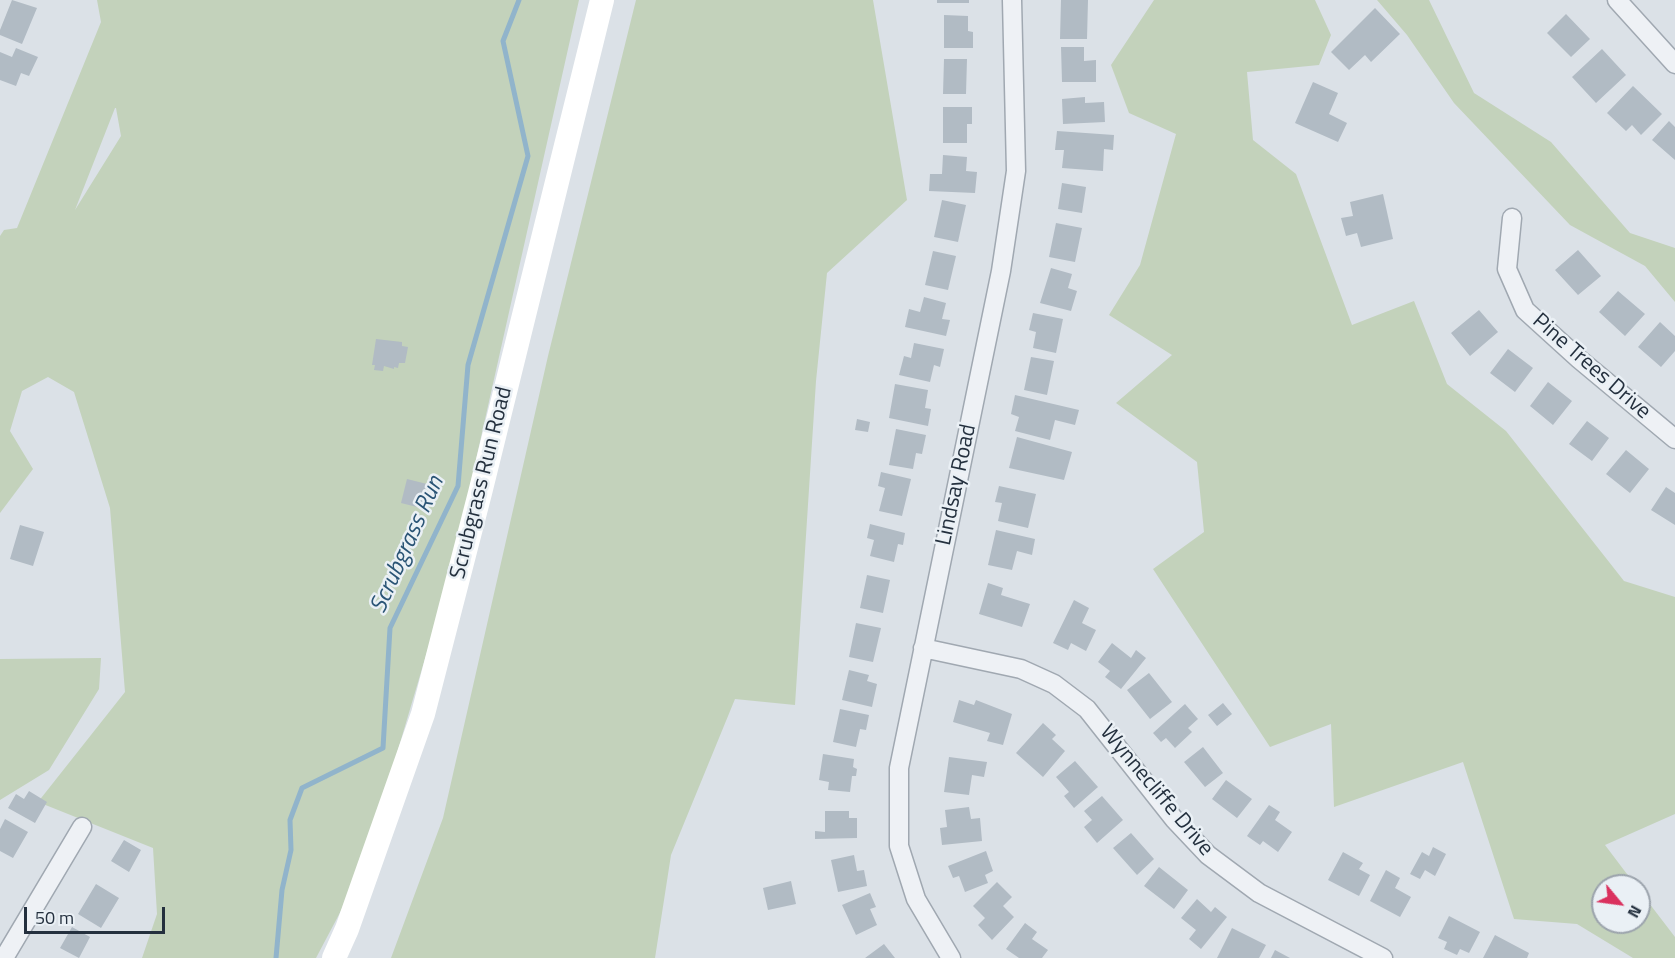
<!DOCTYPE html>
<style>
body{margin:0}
#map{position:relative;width:1675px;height:958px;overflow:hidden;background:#dbe1e7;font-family:"Titillium Web",sans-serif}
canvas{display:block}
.north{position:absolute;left:1591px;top:874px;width:60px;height:60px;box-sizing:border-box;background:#eaf0f5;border:2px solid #9ba3ac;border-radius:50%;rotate:119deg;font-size:16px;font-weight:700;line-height:24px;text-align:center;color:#24303e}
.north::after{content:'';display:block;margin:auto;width:21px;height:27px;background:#da315e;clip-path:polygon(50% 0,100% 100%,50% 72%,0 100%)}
.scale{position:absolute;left:24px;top:907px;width:141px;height:27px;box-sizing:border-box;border:3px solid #24303e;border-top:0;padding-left:8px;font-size:18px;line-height:21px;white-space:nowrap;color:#24303e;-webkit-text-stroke:4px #eaf0f5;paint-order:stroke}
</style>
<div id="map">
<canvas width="1675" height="958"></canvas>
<div class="north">N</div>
<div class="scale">50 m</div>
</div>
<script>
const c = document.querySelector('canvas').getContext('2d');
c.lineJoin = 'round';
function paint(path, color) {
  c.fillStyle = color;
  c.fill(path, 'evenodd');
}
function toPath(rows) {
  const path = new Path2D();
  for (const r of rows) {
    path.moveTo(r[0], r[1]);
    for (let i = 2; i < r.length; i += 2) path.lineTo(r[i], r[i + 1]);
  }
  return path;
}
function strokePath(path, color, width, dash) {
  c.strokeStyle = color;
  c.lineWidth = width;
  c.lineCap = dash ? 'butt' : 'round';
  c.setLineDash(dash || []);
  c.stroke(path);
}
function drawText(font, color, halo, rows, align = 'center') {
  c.font = font + ' "Titillium Web",sans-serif';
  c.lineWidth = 5;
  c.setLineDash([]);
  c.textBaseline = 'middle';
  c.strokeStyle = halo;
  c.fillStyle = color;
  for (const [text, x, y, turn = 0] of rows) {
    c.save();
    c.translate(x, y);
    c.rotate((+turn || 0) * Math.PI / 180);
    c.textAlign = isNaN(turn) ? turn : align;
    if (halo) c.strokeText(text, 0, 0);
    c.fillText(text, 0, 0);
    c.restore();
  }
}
const green = toPath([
 [97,0,579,0,451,571,362,871,316,958,142,958,157,914,153,848,38,802,125,692,110,508,74,392,48,377,22,391,10,431,33,469,0,513,0,236,4,230,17,228,101,22],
 [116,108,121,136,75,210,115,108],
 [636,0,873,0,907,200,827,273,816,381,795,705,735,699,671,855,655,958,391,958,443,818,548,356],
 [1154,0,1315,0,1331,35,1319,65,1247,72,1253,140,1296,174,1352,325,1414,301,1447,384,1506,431,1624,581,1675,597,1675,814,1605,845,1636,886,1603,886,1603,922,1639,922,1639,890,1675,937,1675,958,1633,958,1577,924,1514,919,1463,762,1334,807,1331,724,1270,747,1153,569,1204,532,1197,462,1116,403,1172,355,1109,315,1140,265,1176,134,1129,113,1111,65],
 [1377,0,1429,0,1474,93,1551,142,1630,233,1675,248,1675,302,1645,266,1570,225,1454,103,1407,35],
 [101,658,99,689,49,770,0,800,0,659]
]);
const stream = toPath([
 [276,958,282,890,291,850,290,820,302,788,383,748,390,628,458,486,468,365,528,156,503,41,519,0]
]);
const building = toPath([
 [12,0,37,8,22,44,0,35,0,30],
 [937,0,969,0,969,3,937,3],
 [1061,0,1088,0,1087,39,1060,39],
 [1375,8,1400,34,1371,62,1365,55,1349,70,1331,52],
 [1566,14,1590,39,1571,57,1547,33],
 [944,15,968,16,968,31,973,32,973,48,944,48],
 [1061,47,1084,47,1084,61,1096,60,1096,82,1062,82],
 [16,48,38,57,29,76,21,73,16,86,0,80,0,52,12,57],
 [1602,49,1626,75,1596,103,1572,77],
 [944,59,967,59,966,94,943,94],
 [1313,82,1338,93,1329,114,1347,123,1338,142,1295,123],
 [1633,86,1662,114,1641,135,1632,125,1626,131,1607,113],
 [1085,97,1085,103,1104,102,1105,122,1063,124,1062,99],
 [943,107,972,107,972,124,967,124,967,143,943,143],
 [1669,121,1675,127,1675,160,1652,140],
 [1057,131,1114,135,1113,150,1104,149,1103,171,1062,168,1064,150,1055,150],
 [943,155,967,157,966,171,977,172,975,193,929,191,930,174,942,174],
 [1062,183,1086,187,1082,213,1058,209],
 [1383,194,1393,239,1361,247,1357,233,1346,236,1341,218,1353,216,1350,202],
 [942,200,966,205,958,242,934,237],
 [1056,223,1082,228,1075,262,1049,257],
 [1578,250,1601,276,1578,295,1555,270],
 [933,251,956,256,948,290,925,285],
 [1051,268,1072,274,1068,288,1077,291,1071,311,1040,303],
 [1618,291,1645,314,1625,336,1599,312],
 [924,297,946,303,942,319,950,320,946,336,905,327,909,309,920,312],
 [1479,310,1498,332,1470,356,1451,333],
 [1033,313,1063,319,1056,353,1033,348,1036,332,1029,330],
 [1660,322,1675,336,1675,351,1661,367,1638,347],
 [376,339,402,342,402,346,408,347,405,363,399,363,398,368,394,367,394,369,384,366,383,371,374,370,375,365,372,365],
 [914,343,944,349,940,367,934,365,930,382,899,375,904,356,911,358],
 [1508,349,1533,368,1515,392,1490,373],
 [1031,357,1054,361,1047,395,1024,390],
 [1548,382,1572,401,1553,425,1530,406],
 [895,384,928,390,925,408,931,409,928,426,889,418],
 [1015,395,1079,410,1075,425,1055,420,1050,440,1015,431,1019,417,1011,414],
 [857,419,870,422,868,432,855,430],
 [1587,421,1609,438,1592,461,1569,444],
 [896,429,926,435,922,454,916,453,913,469,889,465],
 [1017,437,1072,452,1064,480,1009,468],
 [1626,450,1649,469,1630,493,1606,474],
 [881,472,911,479,902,516,879,511,885,488,878,486],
 [407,479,427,484,421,508,401,503],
 [999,486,1036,494,1028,528,998,521,1002,503,995,502],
 [1666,487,1675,493,1675,525,1651,510],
 [870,524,905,533,903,545,898,544,894,562,870,556,874,540,867,538],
 [20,525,44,532,33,566,10,559],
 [996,530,1035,539,1032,555,1017,551,1012,570,988,565],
 [867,575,890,580,883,613,860,608],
 [988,583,1003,588,1001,595,1030,604,1022,627,979,614],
 [1074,600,1089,608,1082,623,1096,630,1086,651,1071,643,1068,650,1053,643],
 [856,623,881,628,873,662,849,657],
 [1112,643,1131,658,1136,650,1146,658,1121,689,1105,677,1110,671,1098,662],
 [849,670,869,675,867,681,877,684,872,707,842,700],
 [1149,673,1172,702,1150,719,1127,690],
 [959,700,974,705,976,700,1012,714,1003,745,987,741,990,733,953,722],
 [1223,703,1232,714,1217,726,1208,715],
 [1185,704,1198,719,1188,728,1192,732,1175,748,1166,738,1161,742,1153,733],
 [840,709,869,715,866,730,860,729,856,747,833,742],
 [1043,723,1056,735,1052,739,1065,751,1043,777,1016,753],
 [1203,747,1223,773,1205,787,1184,762],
 [823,754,854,759,853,767,857,769,856,776,852,776,850,792,828,790,829,782,819,780],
 [949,757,987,762,984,777,972,775,969,795,944,792],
 [1075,761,1098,787,1074,808,1064,796,1069,792,1056,777],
 [1226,780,1252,799,1237,818,1212,799],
 [29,791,47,802,35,823,8,808,16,794,24,799],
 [1102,796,1123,820,1097,843,1084,827,1092,820,1084,811],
 [1269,805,1280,812,1275,820,1292,832,1278,852,1263,841,1260,845,1247,836],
 [969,807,971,819,980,818,982,841,942,845,940,828,947,827,945,810],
 [825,811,849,811,849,818,857,818,857,838,815,839,815,831,825,832],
 [5,819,28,832,13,858,0,851,0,829],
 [1131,833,1154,859,1137,875,1113,848],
 [124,840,141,850,129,872,111,861],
 [1433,847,1446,854,1435,876,1425,870,1420,879,1410,874,1422,852,1429,856],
 [986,851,993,871,985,875,988,883,965,892,959,876,953,878,948,866],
 [1343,852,1363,863,1359,869,1370,875,1359,896,1328,880],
 [854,855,857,871,864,870,867,886,838,892,831,860],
 [1159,867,1188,890,1174,909,1144,886],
 [1386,870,1400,878,1395,888,1411,897,1400,917,1370,901],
 [791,881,796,904,768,910,763,888],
 [997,882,1012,897,1003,906,1014,917,992,940,978,925,985,918,973,906],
 [96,884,119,898,101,928,78,914],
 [870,893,876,907,870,909,877,925,856,935,842,905],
 [1197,899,1211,912,1215,907,1227,917,1201,949,1189,939,1196,930,1181,918],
 [1449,916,1480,932,1469,953,1460,949,1457,955,1444,949,1447,942,1438,938],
 [1025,923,1037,932,1032,939,1048,950,1042,958,1019,958,1006,949],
 [72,927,90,937,79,958,60,948],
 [1232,928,1266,945,1259,958,1217,958],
 [1495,935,1529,953,1527,958,1483,958],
 [884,944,895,958,865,958],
 [1275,950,1290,958,1271,958]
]);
const street = toPath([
 [1617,0,1675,64],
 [1512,218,1507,269,1525,310,1579,359,1675,439],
 [923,648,1021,669,1054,684,1087,709,1174,819,1208,855,1259,893,1383,958],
 [4,958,82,827],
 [951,958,916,899,899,846,899,768,1001,271,1016,171,1012,0]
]);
const secondary = toPath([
 [334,958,347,929,423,714,480,493,602,0]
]);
const streetNames = [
 ["Pine Trees Drive",1591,367,41],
 ["Scrubgrass Run Road",482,483,-76],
 ["Lindsay Road",957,485,-78],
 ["Wynnecliffe Drive",1156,791,50]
];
const waterNames = [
 ["Scrubgrass Run",408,545,-66]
];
paint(green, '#c3d2bb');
strokePath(stream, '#91b4cb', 5);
paint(building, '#b1bbc4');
strokePath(street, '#a0a8b1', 21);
strokePath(street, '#eef1f5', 18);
strokePath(secondary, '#fff', 24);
drawText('22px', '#24303e', '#eaf0f5', streetNames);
drawText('italic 24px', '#2a5475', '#eaf0f5', waterNames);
</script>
